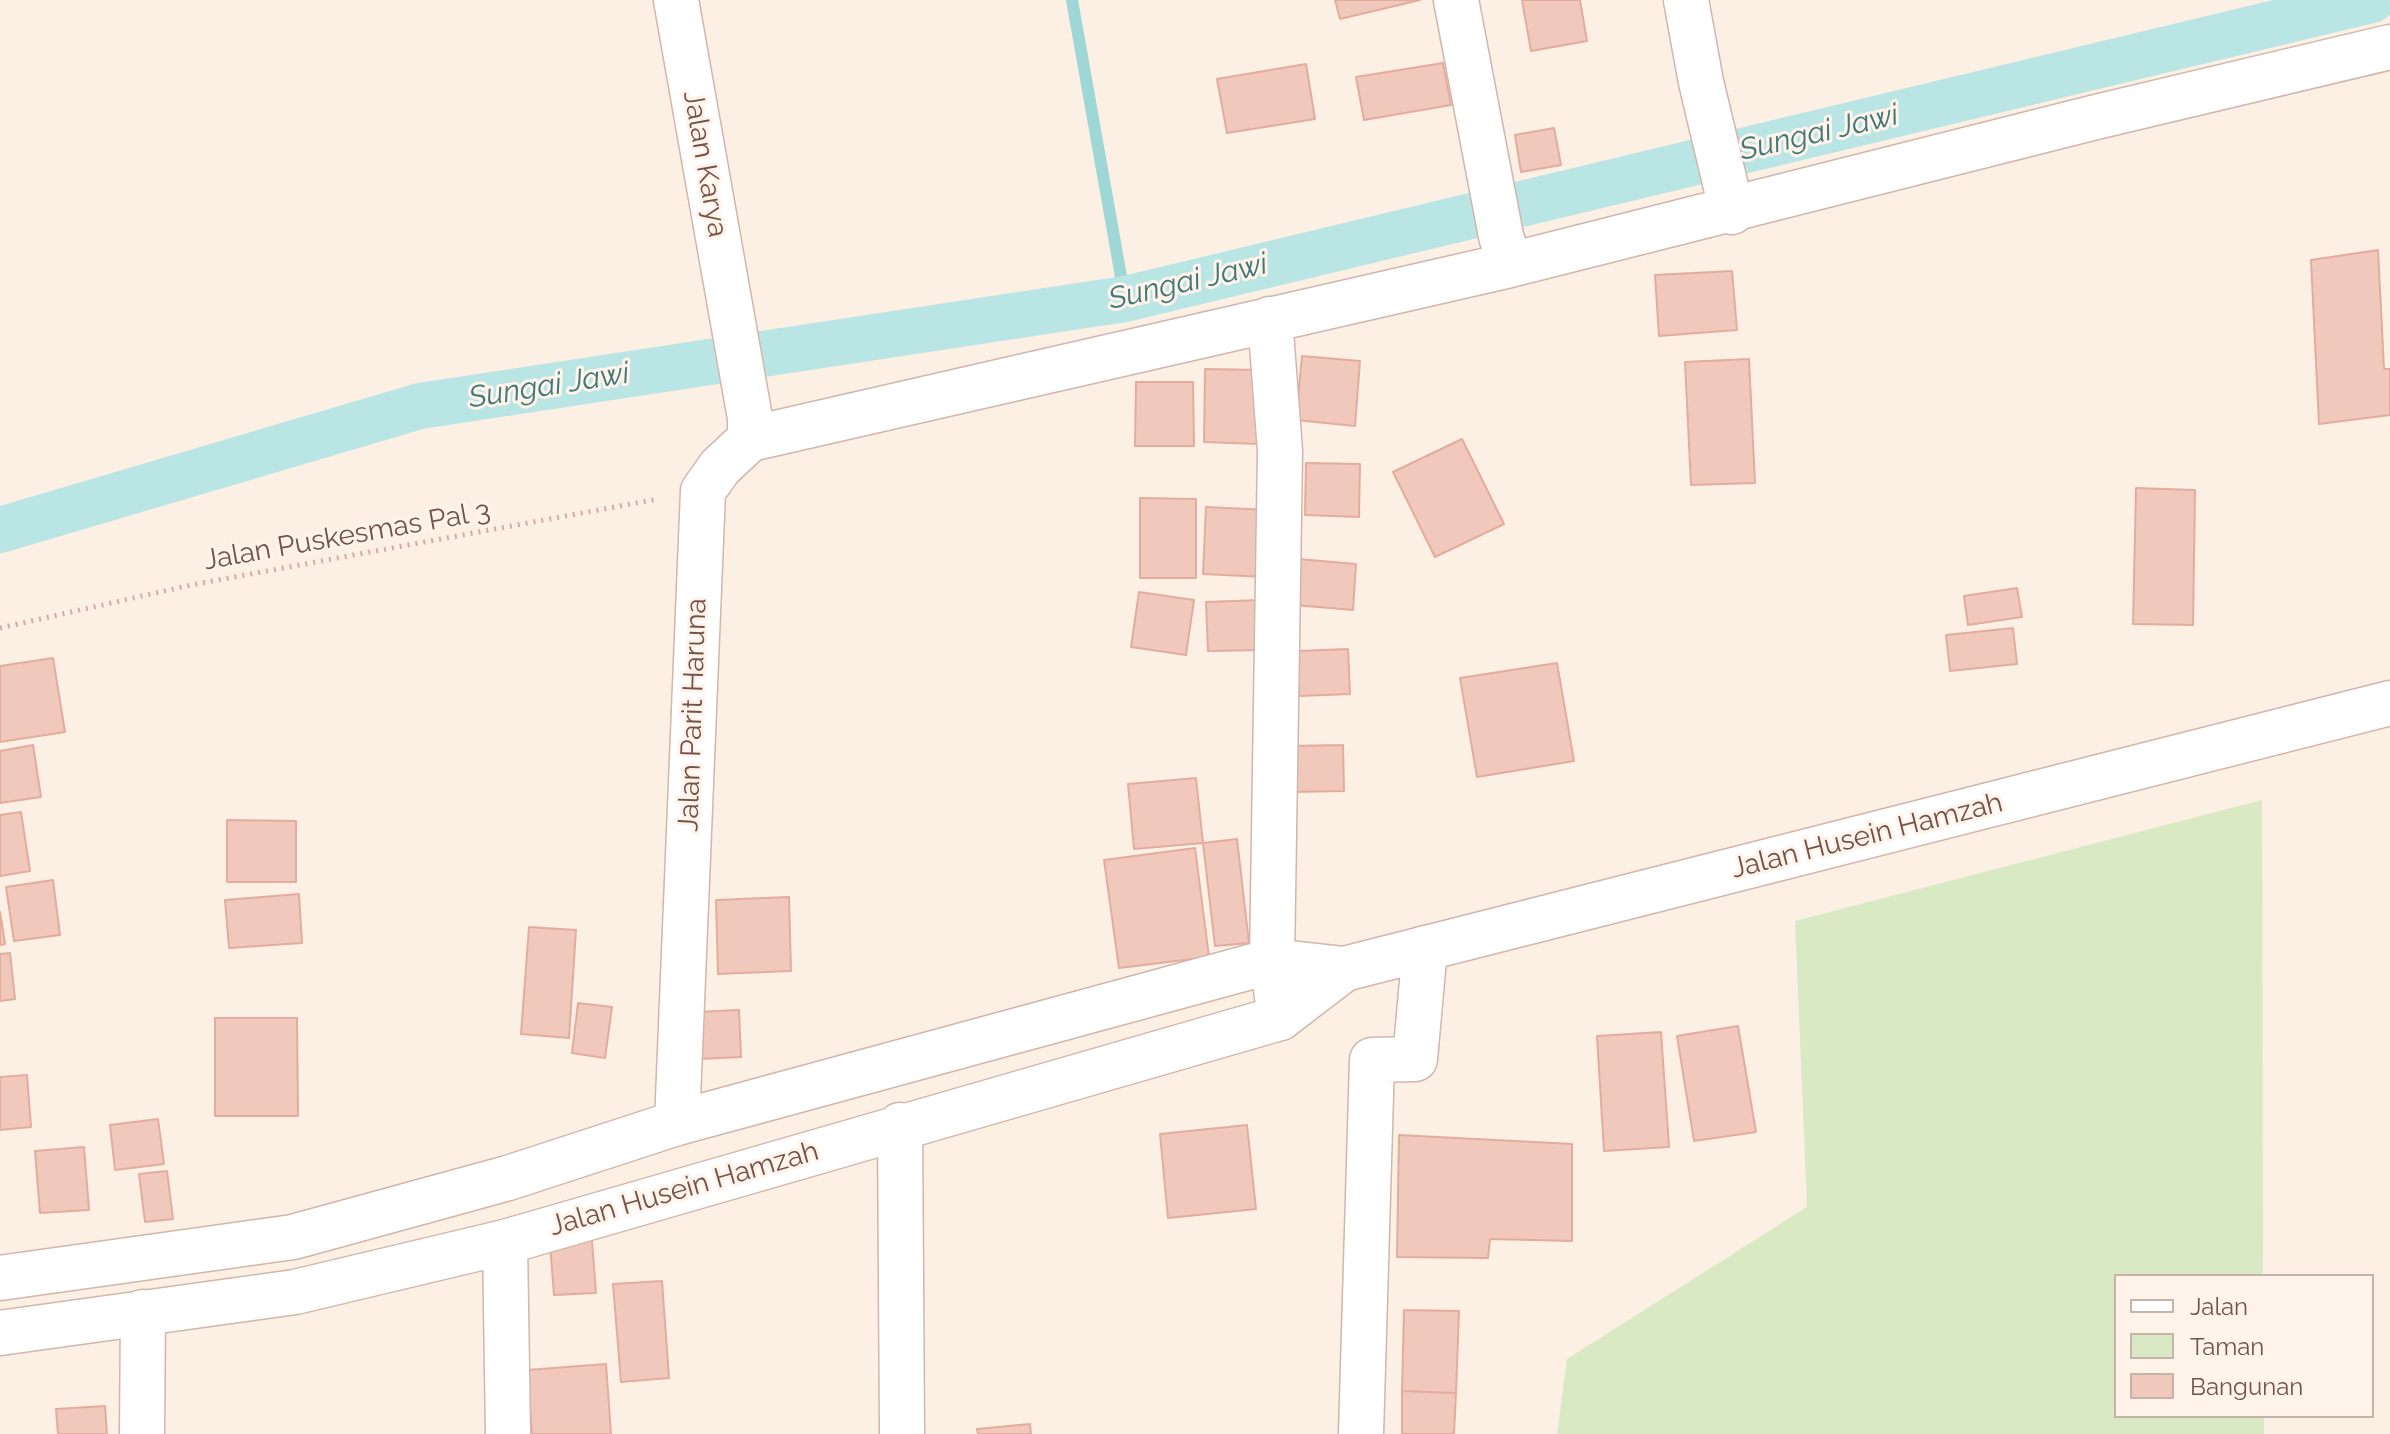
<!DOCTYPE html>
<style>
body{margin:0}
#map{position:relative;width:2390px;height:1434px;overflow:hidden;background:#fcefe4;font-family:Raleway,sans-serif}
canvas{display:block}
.legend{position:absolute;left:2114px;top:1274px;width:260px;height:144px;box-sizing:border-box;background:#fff3ea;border:2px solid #c7b3aa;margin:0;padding:10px 14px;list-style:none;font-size:24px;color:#74524a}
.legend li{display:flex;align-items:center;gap:16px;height:40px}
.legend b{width:40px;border:2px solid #c7b3aa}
</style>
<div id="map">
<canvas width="2390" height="1434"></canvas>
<ul class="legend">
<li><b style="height:10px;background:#fff"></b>Jalan</li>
<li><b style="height:22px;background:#d9e9c3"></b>Taman</li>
<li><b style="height:22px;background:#f1c8bc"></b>Bangunan</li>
</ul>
</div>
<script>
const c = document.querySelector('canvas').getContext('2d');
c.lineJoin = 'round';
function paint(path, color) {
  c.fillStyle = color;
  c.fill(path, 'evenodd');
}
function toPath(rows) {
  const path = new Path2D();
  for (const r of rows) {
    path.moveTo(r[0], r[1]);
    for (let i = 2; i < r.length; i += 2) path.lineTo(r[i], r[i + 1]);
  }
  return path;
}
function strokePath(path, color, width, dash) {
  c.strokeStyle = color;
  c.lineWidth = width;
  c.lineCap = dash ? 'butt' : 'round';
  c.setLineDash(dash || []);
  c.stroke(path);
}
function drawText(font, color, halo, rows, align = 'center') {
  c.font = font + ' Raleway,sans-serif';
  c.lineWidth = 6;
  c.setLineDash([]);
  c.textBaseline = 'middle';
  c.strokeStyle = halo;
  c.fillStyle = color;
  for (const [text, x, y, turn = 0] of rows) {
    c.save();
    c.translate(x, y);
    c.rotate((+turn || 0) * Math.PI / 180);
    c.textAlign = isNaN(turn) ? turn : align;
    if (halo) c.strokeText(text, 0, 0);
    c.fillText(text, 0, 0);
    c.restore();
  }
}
const green = toPath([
 [2262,800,2263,1276,2116,1276,2116,1416,2264,1416,2264,1434,1557,1434,1567,1359,1807,1207,1795,921]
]);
const stream = toPath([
 [1072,0,1125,299]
]);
const canal = toPath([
 [0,530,420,406,1125,299,2372,0]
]);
const building = toPath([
 [1335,0,1420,0,1340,19,1335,0],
 [1522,0,1580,0,1587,41,1531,51,1522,0],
 [1443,63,1451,105,1364,120,1356,77,1443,63],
 [1306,64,1315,119,1227,133,1217,79,1306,64],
 [1554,128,1561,165,1521,172,1515,135,1554,128],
 [2378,250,2384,369,2390,369,2390,415,2319,424,2311,260,2378,250],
 [1732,271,1737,330,1659,336,1655,275,1732,271],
 [1302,356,1360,361,1355,426,1296,420,1302,356],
 [1749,359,1755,483,1691,485,1685,362,1749,359],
 [1205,369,1260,370,1258,444,1204,442,1205,369],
 [1136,382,1193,382,1194,446,1135,446,1136,382],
 [1462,439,1504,524,1435,557,1393,472,1462,439],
 [1306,463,1360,464,1359,517,1305,515,1306,463],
 [2136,488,2195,490,2193,625,2133,624,2136,488],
 [1140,498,1196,499,1196,578,1140,578,1140,498],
 [1206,507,1269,510,1266,577,1203,574,1206,507],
 [1298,559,1356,564,1353,610,1294,605,1298,559],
 [2017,588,2022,617,1968,625,1964,596,2017,588],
 [1139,592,1194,600,1186,655,1131,647,1139,592],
 [1261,600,1263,650,1208,651,1206,602,1261,600],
 [2013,628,2017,664,1950,671,1946,635,2013,628],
 [1348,649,1350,694,1299,696,1297,651,1348,649],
 [53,658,65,732,0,742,0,666,53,658],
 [1557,663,1574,761,1477,777,1460,678,1557,663],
 [33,745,41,797,0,803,0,751,33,745],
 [1343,745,1344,791,1291,792,1290,746,1343,745],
 [1196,778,1203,843,1134,849,1128,784,1196,778],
 [21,812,30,871,0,876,0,815,21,812],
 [227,820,296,821,296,882,227,882,227,820],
 [1237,839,1249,943,1215,946,1203,843,1237,839],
 [1195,848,1209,957,1119,968,1104,860,1195,848],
 [53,880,60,935,14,941,6,887,53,880],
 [299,894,302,943,229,948,225,900,299,894],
 [789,897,791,971,718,974,716,900,789,897],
 [0,912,5,944,0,945,0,912],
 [529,927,576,930,569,1038,521,1034,529,927],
 [10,953,15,999,0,1001,0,954,10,953],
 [578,1003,612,1007,605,1058,572,1053,578,1003],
 [739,1010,741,1057,699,1059,696,1012,739,1010],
 [215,1018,297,1018,298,1116,215,1116,215,1018],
 [1738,1026,1756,1132,1694,1141,1677,1036,1738,1026],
 [1661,1032,1669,1147,1604,1151,1597,1036,1661,1032],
 [27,1075,31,1127,0,1130,0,1077,27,1075],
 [158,1119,164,1164,115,1170,110,1125,158,1119],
 [1247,1125,1256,1209,1168,1218,1160,1134,1247,1125],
 [1399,1135,1572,1144,1572,1241,1490,1239,1488,1258,1397,1257,1399,1135],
 [84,1147,89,1210,40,1213,35,1151,84,1147],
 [167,1171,173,1219,145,1222,139,1174,167,1171],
 [591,1228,596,1293,554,1295,549,1231,591,1228],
 [662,1281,669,1378,621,1382,613,1284,662,1281],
 [1404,1310,1459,1311,1456,1393,1402,1391,1404,1310],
 [606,1364,611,1434,532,1434,527,1370,606,1364],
 [1402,1391,1456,1393,1454,1434,1402,1434,1402,1391],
 [105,1406,107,1434,58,1434,56,1409,105,1406],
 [1030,1424,1031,1434,978,1434,977,1429,1030,1424]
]);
const path = toPath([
 [0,628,191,585,658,499]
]);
const street = toPath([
 [1456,0,1501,236,1510,265],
 [1686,0,1701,82,1732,212],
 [1270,319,1280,451,1272,961,1280,1018],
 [750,439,1510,265,2096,117,2390,47],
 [900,1125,902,1434],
 [505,1242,508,1434],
 [142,1434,143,1312],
 [1361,1434,1372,1060,1415,1059,1425,948]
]);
const secondary = toPath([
 [676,0,750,418,750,439,720,467,703,491,677,1123],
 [0,1278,293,1237,508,1178,677,1123,1272,961,1344,969,2390,703],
 [0,1333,295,1292,505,1242,1280,1018,1344,969]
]);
const streetNames = [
 ["Jalan Karya",705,164,80],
 ["Jalan Puskesmas Pal 3",347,536,-10],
 ["Jalan Parit Haruna",693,715,-88],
 ["Jalan Husein Hamzah",1867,836,-14],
 ["Jalan Husein Hamzah",684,1189,-16]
];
const waterNames = [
 ["Sungai Jawi",1819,133,-13],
 ["Sungai Jawi",1188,282,-13],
 ["Sungai Jawi",549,386,-9]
];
paint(green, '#d9e9c3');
strokePath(stream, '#9fd6d6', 12);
strokePath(canal, '#b9e5e4', 46);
paint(building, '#f1c8bc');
strokePath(building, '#e3ac9d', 2);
strokePath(street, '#cfb7ae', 47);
strokePath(secondary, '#d2b6ab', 47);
strokePath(path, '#d5ab9f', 5, [2, 6]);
strokePath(street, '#fff', 44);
strokePath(secondary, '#fff', 44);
drawText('28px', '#74524a', '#fff3ea', streetNames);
drawText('italic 30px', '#3e7878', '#fff3ea', waterNames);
</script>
